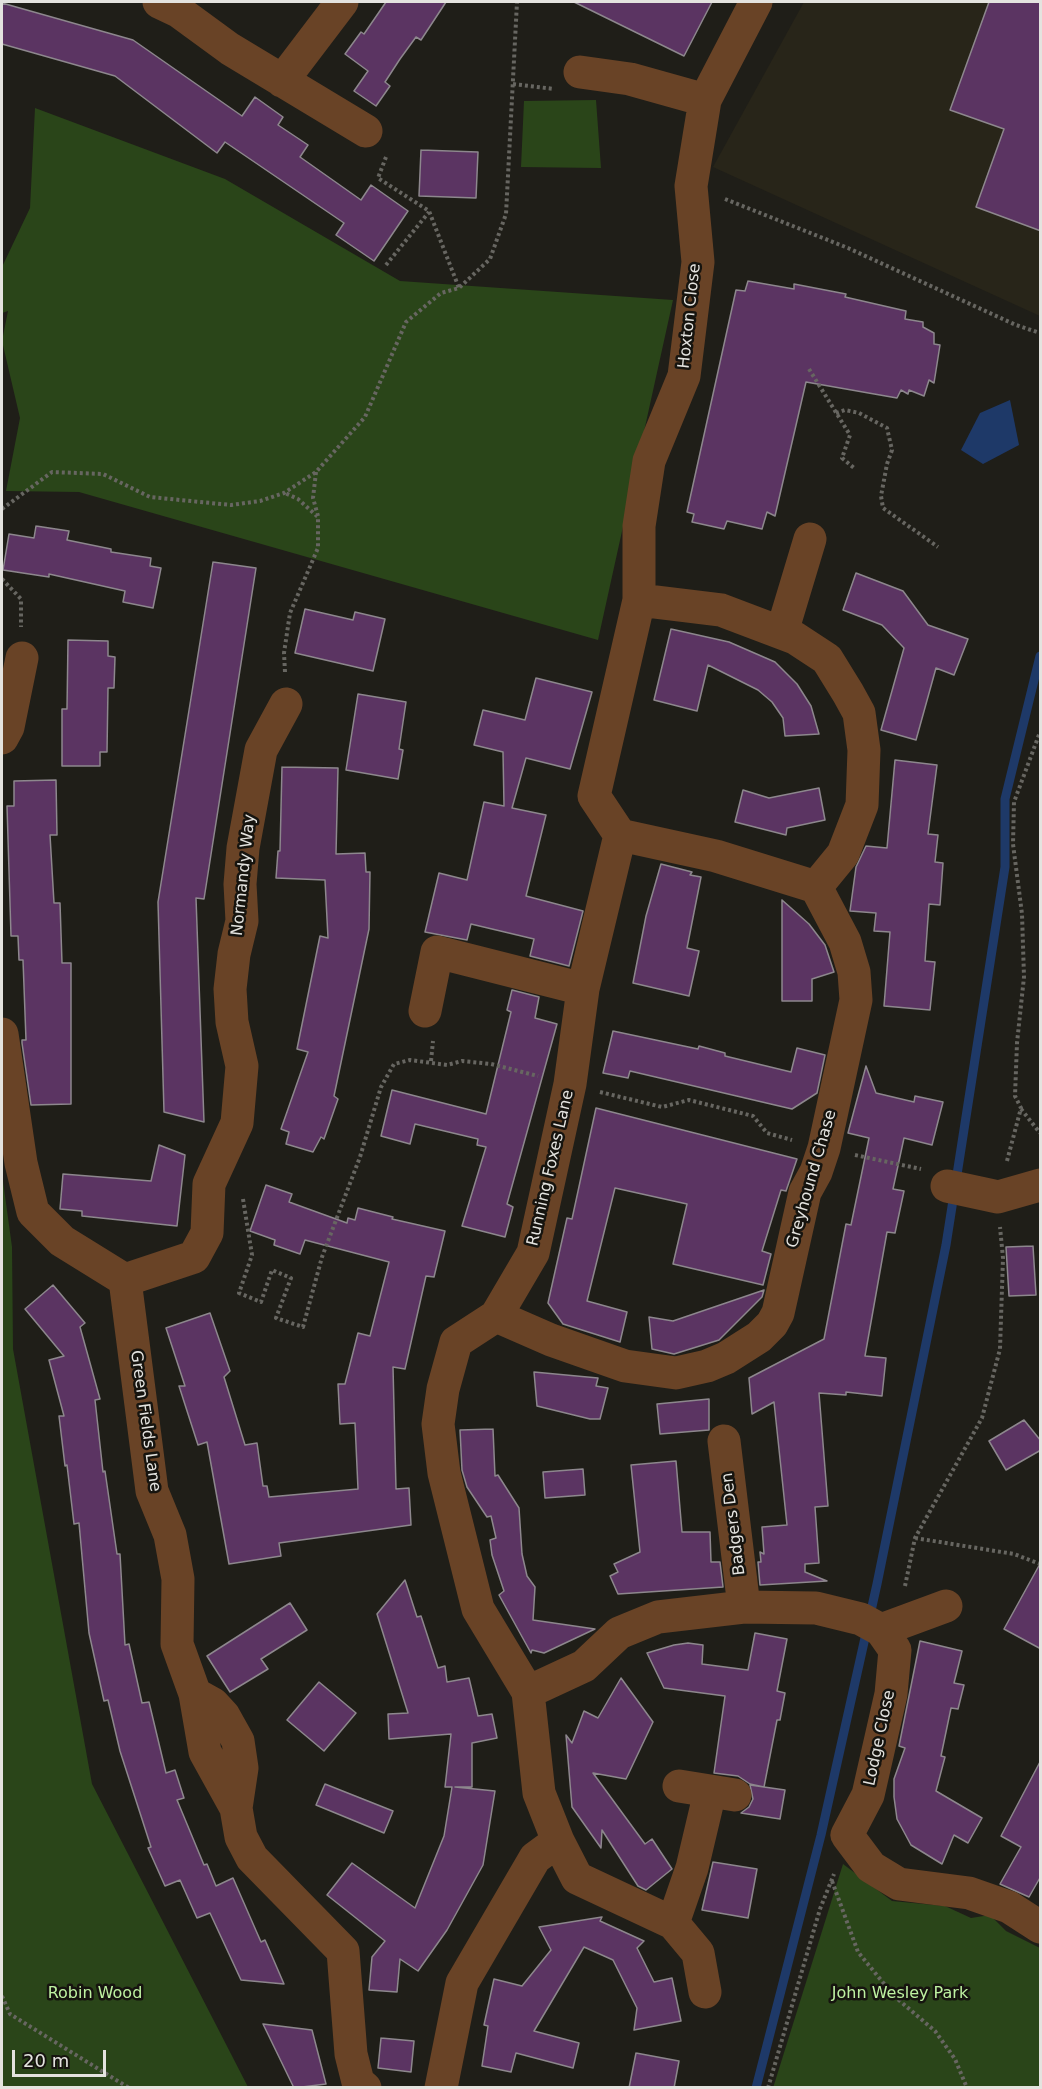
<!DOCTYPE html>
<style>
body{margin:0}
#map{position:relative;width:1042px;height:2089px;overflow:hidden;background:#1f1e18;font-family:"DejaVu Sans",sans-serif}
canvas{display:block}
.frame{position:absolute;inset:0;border:3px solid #e4e3df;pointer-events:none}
.scale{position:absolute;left:12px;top:2050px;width:94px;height:27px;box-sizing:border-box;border:3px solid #e4e3df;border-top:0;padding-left:8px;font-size:18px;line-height:21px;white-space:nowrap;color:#e4e3df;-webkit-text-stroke:4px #16140f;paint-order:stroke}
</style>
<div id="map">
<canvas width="1042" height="2089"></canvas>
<div class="frame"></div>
<div class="scale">20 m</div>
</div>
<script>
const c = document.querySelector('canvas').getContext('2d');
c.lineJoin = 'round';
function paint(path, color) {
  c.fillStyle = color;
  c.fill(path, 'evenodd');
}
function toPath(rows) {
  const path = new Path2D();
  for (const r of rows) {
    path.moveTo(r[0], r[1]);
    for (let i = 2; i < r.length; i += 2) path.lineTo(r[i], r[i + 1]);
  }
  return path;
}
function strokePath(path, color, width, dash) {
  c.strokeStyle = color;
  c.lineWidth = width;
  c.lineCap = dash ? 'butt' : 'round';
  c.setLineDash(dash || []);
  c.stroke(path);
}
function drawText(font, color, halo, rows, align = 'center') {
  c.font = font + ' "DejaVu Sans",sans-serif';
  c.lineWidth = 5;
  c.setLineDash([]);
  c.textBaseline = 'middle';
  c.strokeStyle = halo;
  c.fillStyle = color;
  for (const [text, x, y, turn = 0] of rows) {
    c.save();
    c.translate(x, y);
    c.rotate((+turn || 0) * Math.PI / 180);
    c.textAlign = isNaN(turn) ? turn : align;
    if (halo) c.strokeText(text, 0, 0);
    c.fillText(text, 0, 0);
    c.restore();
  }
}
const built = toPath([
 [804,2,1040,2,1040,316,713,167]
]);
const green = toPath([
 [596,100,601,168,521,167,524,101],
 [35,108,225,179,400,281,673,300,598,640,79,492,6,491,20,418,2,341,8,311,2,313,2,267,30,208],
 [2,1174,12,1247,13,1349,92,1784,248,2087,2,2087],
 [843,1864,892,1901,945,1906,971,1918,990,1915,1006,1931,1040,1948,1040,2087,773,2088]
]);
const water = toPath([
 [1010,400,1019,445,983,464,961,450,980,413]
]);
const stream = toPath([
 [756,2088,821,1835,877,1584,946,1245,1005,867,1005,799,1040,656]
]);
const building = toPath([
 [386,2,446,2,421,40,416,37,400,59,385,82,390,86,376,106,354,91,368,71,345,54,361,32,364,34,386,2],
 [574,2,712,2,684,56,574,2],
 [989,2,1041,2,1041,231,976,207,1004,129,950,110,989,2],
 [2,3,133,40,242,116,255,97,283,117,278,125,308,145,300,157,361,200,371,185,408,211,374,261,336,235,344,223,225,142,217,153,115,76,2,44,2,3],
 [421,150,478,152,476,198,419,196,421,150],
 [748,281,794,289,794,284,846,294,845,297,906,311,905,319,923,322,923,327,934,333,934,344,940,345,934,383,929,380,924,396,909,390,908,394,901,390,897,398,806,382,775,516,767,512,762,529,727,521,724,529,692,522,694,514,687,512,736,290,745,291,748,281],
 [36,526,69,531,67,540,111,549,111,552,151,558,150,566,161,568,153,608,123,602,125,591,49,574,49,577,3,570,9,534,34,538,36,526],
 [213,562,256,568,204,899,196,898,204,1122,164,1112,158,902,213,562],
 [856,573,903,591,928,625,968,639,954,675,936,668,916,740,881,730,904,648,882,625,843,610,856,573],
 [305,609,353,620,355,612,385,619,373,671,295,653,305,609],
 [671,629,729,642,775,662,797,684,811,706,819,734,785,736,783,718,772,702,758,690,708,665,697,711,654,700,671,629],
 [68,640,108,641,108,656,115,657,114,688,108,688,107,752,100,752,100,766,62,766,62,709,67,709,68,640],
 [536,678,592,692,570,769,526,758,512,808,546,815,526,896,583,911,569,966,530,956,534,939,471,924,467,940,425,932,439,873,467,880,484,802,504,806,503,752,474,745,483,710,525,720,536,678],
 [358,694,406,702,399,749,403,750,398,779,346,770,358,694],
 [895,760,937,765,928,834,938,835,935,862,943,863,940,905,929,904,925,961,935,962,930,1010,884,1006,890,932,874,931,876,913,850,911,856,867,866,846,887,848,895,760],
 [282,767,338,768,336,854,365,853,366,872,370,872,369,929,334,1096,338,1099,324,1139,321,1137,313,1152,286,1144,289,1132,281,1129,308,1052,297,1049,320,936,328,938,325,880,276,878,278,851,280,851,282,767],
 [56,780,57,835,50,835,54,903,60,903,62,963,71,963,71,1104,31,1105,22,1043,22,1040,26,1040,23,960,19,960,18,936,11,936,7,806,14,806,14,781,56,780],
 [819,788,825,820,787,828,786,835,735,822,743,790,769,798,819,788],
 [661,864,692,872,690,875,701,877,687,948,699,951,689,996,633,983,646,916,661,864],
 [782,900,809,924,825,945,834,972,812,979,812,1001,782,1001,782,900],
 [512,990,539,997,535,1018,557,1024,507,1204,513,1207,505,1237,462,1226,486,1147,477,1145,478,1139,415,1124,410,1144,381,1136,392,1090,486,1114,511,1012,507,1010,512,990],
 [613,1031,698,1049,699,1046,725,1053,725,1056,791,1072,797,1048,825,1055,817,1093,792,1109,630,1071,628,1078,603,1073,613,1031],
 [866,1066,876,1093,914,1102,915,1096,943,1102,932,1145,904,1138,893,1189,904,1191,895,1233,887,1232,865,1356,886,1358,882,1396,846,1392,846,1395,819,1393,828,1506,815,1507,819,1563,805,1564,805,1572,827,1581,760,1585,758,1562,761,1562,760,1552,764,1554,762,1527,787,1525,774,1402,752,1414,749,1378,824,1339,846,1224,851,1225,869,1138,848,1133,866,1066],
 [596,1108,797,1159,786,1191,781,1190,762,1251,771,1254,763,1285,673,1264,687,1204,615,1188,587,1301,627,1312,620,1342,563,1324,548,1303,567,1218,572,1219,596,1108],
 [159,1145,185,1155,177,1226,82,1216,82,1211,60,1209,63,1174,151,1181,159,1145],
 [266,1185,292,1194,289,1202,347,1223,348,1218,355,1220,358,1208,393,1217,392,1219,445,1231,434,1277,426,1276,405,1369,393,1367,396,1489,409,1488,411,1525,279,1543,281,1556,229,1564,207,1442,198,1445,179,1386,185,1386,166,1328,210,1313,230,1371,224,1377,245,1445,257,1443,263,1486,267,1486,269,1497,358,1489,355,1423,340,1424,338,1384,345,1384,358,1333,370,1336,389,1262,305,1240,300,1254,274,1245,275,1240,250,1231,266,1185],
 [1033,1246,1036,1295,1009,1296,1006,1247,1033,1246],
 [53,1285,85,1323,80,1327,100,1399,95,1400,103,1472,105,1471,117,1554,120,1554,125,1645,129,1644,142,1703,149,1702,166,1773,175,1770,184,1798,177,1800,204,1865,207,1864,216,1886,233,1878,261,1942,265,1940,284,1984,241,1980,210,1913,197,1918,180,1880,165,1886,148,1848,151,1847,120,1751,108,1700,104,1701,89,1633,79,1523,74,1524,67,1465,65,1466,59,1416,64,1416,49,1360,64,1356,25,1309,53,1285],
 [764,1290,762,1297,719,1340,674,1354,652,1349,649,1317,673,1321,764,1290],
 [534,1372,598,1378,596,1386,608,1388,600,1419,590,1419,537,1406,534,1372],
 [709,1399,709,1430,660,1434,657,1404,709,1399],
 [1024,1420,1041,1441,1041,1450,1006,1470,989,1441,1024,1420],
 [493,1429,495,1476,498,1475,519,1508,522,1554,527,1576,535,1587,533,1620,595,1629,544,1653,532,1650,531,1653,499,1595,504,1591,492,1555,490,1540,496,1538,491,1516,487,1517,467,1487,462,1470,460,1430,493,1429],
 [676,1461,682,1532,710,1532,711,1562,720,1562,723,1587,618,1594,610,1576,618,1572,614,1564,640,1552,631,1465,676,1461],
 [583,1469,585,1495,545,1498,543,1472,583,1469],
 [1041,1562,1041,1649,1004,1629,1041,1562],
 [405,1580,417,1617,421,1616,438,1668,445,1666,447,1682,469,1678,478,1716,492,1714,497,1738,472,1743,472,1787,455,1787,495,1791,483,1865,447,1930,418,1971,400,1959,397,1992,369,1990,372,1957,385,1941,327,1895,352,1863,415,1908,444,1836,452,1787,445,1787,451,1734,389,1739,388,1714,408,1713,377,1614,405,1580],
 [290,1603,307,1630,261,1659,268,1669,230,1692,207,1656,290,1603],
 [755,1633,787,1639,777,1691,785,1693,780,1720,777,1720,764,1787,750,1784,738,1776,714,1773,725,1696,664,1688,647,1653,674,1645,688,1643,703,1645,702,1664,748,1670,755,1633],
 [920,1641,962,1651,954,1683,964,1685,958,1709,951,1708,941,1756,945,1757,936,1791,982,1818,968,1843,954,1835,942,1864,911,1845,897,1819,894,1797,894,1779,905,1748,899,1746,920,1641],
 [621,1678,653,1722,626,1779,593,1773,645,1844,652,1839,672,1869,646,1890,638,1886,602,1830,601,1848,572,1807,566,1735,572,1743,584,1711,598,1718,621,1678],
 [319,1682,356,1713,324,1751,287,1720,319,1682],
 [1041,1760,1041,1876,1029,1897,1000,1884,1021,1847,1001,1836,1041,1760],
 [325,1784,393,1811,384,1833,316,1805,325,1784],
 [750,1785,785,1790,780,1819,741,1813,749,1807,753,1799,750,1785],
 [713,1862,757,1869,748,1918,702,1910,713,1862],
 [602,1917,600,1921,644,1941,637,1948,654,1982,672,1978,681,2021,634,2030,637,2008,613,1960,584,1947,534,2031,579,2043,573,2068,516,2053,511,2072,482,2066,488,2026,484,2025,494,1979,522,1986,551,1950,539,1927,602,1917],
 [263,2024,312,2030,326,2084,294,2088,263,2024],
 [381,2038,414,2041,411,2072,378,2068,381,2038],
 [636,2053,679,2061,674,2088,629,2088,636,2053]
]);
const path = toPath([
 [513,84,554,89],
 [386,157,378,178,429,211,459,288],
 [725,199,848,248,1016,325,1040,333],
 [386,265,429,212],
 [809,369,850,435,842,458,854,468],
 [836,413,845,410,859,413,887,428,892,450,887,464,881,496,883,508,938,547],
 [316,472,313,498,318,516],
 [2,509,52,472,103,474,150,497,231,505,260,501,284,493,316,472,365,417,406,322,441,293,459,288,490,259,506,214,517,2],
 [2,579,21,599,21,627],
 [285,672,284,653,290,613,318,548,318,517,298,499,285,493],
 [431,1061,433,1041],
 [600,1092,662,1107,689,1100,753,1116,767,1133,792,1140],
 [1021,1109,1040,1133],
 [855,1155,921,1169],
 [1007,1161,1021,1108,1015,1096,1017,1043,1024,977,1022,914,1013,844,1014,802,1040,732],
 [243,1199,252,1255,239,1293,261,1302,272,1270,291,1278,276,1318,303,1327,322,1257,360,1157,381,1087,394,1064,410,1060,447,1065,462,1061,491,1064,538,1076],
 [915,1538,1014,1554,1040,1564],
 [905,1586,915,1538,982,1418,1000,1349,1003,1258,1000,1227],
 [832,1881,858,1952,894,1996,935,2031,955,2059,967,2088],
 [2,1996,10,2014,129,2088],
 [768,2088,820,1909,834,1874]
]);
const minor = toPath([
 [159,2,178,11,230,49,366,131],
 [580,72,630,79,705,100],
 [282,81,342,2],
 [639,600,721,610,795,638,827,659,848,693,859,713,864,750,862,805,843,854,816,887],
 [782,632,810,539],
 [2,738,8,727,22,658],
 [425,1011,437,952,583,989],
 [2,1034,21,1163,33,1212,62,1241,125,1280,152,1491,170,1535,178,1579,177,1644,195,1694,205,1752,236,1808,241,1837,252,1858,343,1951,351,2054,358,2082,365,2088],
 [947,1186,998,1197,1040,1185],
 [125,1280,194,1257,207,1233,209,1184,237,1123,242,1066,232,1022,230,989,234,954,242,921,240,884,243,848,261,750,286,704],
 [496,1316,551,1340,625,1366,676,1373,707,1366,726,1358,759,1337,772,1324,778,1313,805,1192,816,1172,824,1148,856,1000,854,972,845,942,816,887,716,856,620,835],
 [724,1441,744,1607],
 [881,1630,946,1606],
 [528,1692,584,1666,619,1633,658,1617,744,1607,816,1608,861,1619,881,1630,895,1650,891,1694,868,1795,847,1835,871,1867,899,1884,969,1893,1009,1907,1040,1927],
 [195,1694,213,1704,224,1716,238,1741,242,1768,236,1808],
 [679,1786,735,1795],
 [710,1792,692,1868,673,1923,577,1878,558,1841,539,1793,528,1692,478,1609,444,1473,438,1424,443,1389,456,1342,496,1316,533,1253,570,1084,583,989,620,835,594,796,639,600,639,526,649,461,684,376,698,262,691,186,705,100,756,2],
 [673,1923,698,1953,705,1992],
 [441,2088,462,1983,535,1858,558,1841]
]);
const streetNames = [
 ["Hoxton Close",690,316,-84],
 ["Normandy Way",244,875,-84],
 ["Running Foxes Lane",551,1168,-77],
 ["Greyhound Chase",812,1179,-74],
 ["Green Fields Lane",145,1421,82],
 ["Badgers Den",734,1524,-97],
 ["Lodge Close",880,1738,-78]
];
const parkNames = [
 ["Robin Wood",95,1994],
 ["John Wesley Park",900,1994]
];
paint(built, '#282519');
paint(green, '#2a4519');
paint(water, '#1e3968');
strokePath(stream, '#1e3968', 9);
paint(building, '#5b3462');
strokePath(building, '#8d878d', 1.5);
strokePath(path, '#676661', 4, [3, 3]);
strokePath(minor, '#694326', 33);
drawText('16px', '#e4e3df', '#16140f', streetNames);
drawText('16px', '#bef2a1', '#16140f', parkNames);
</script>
